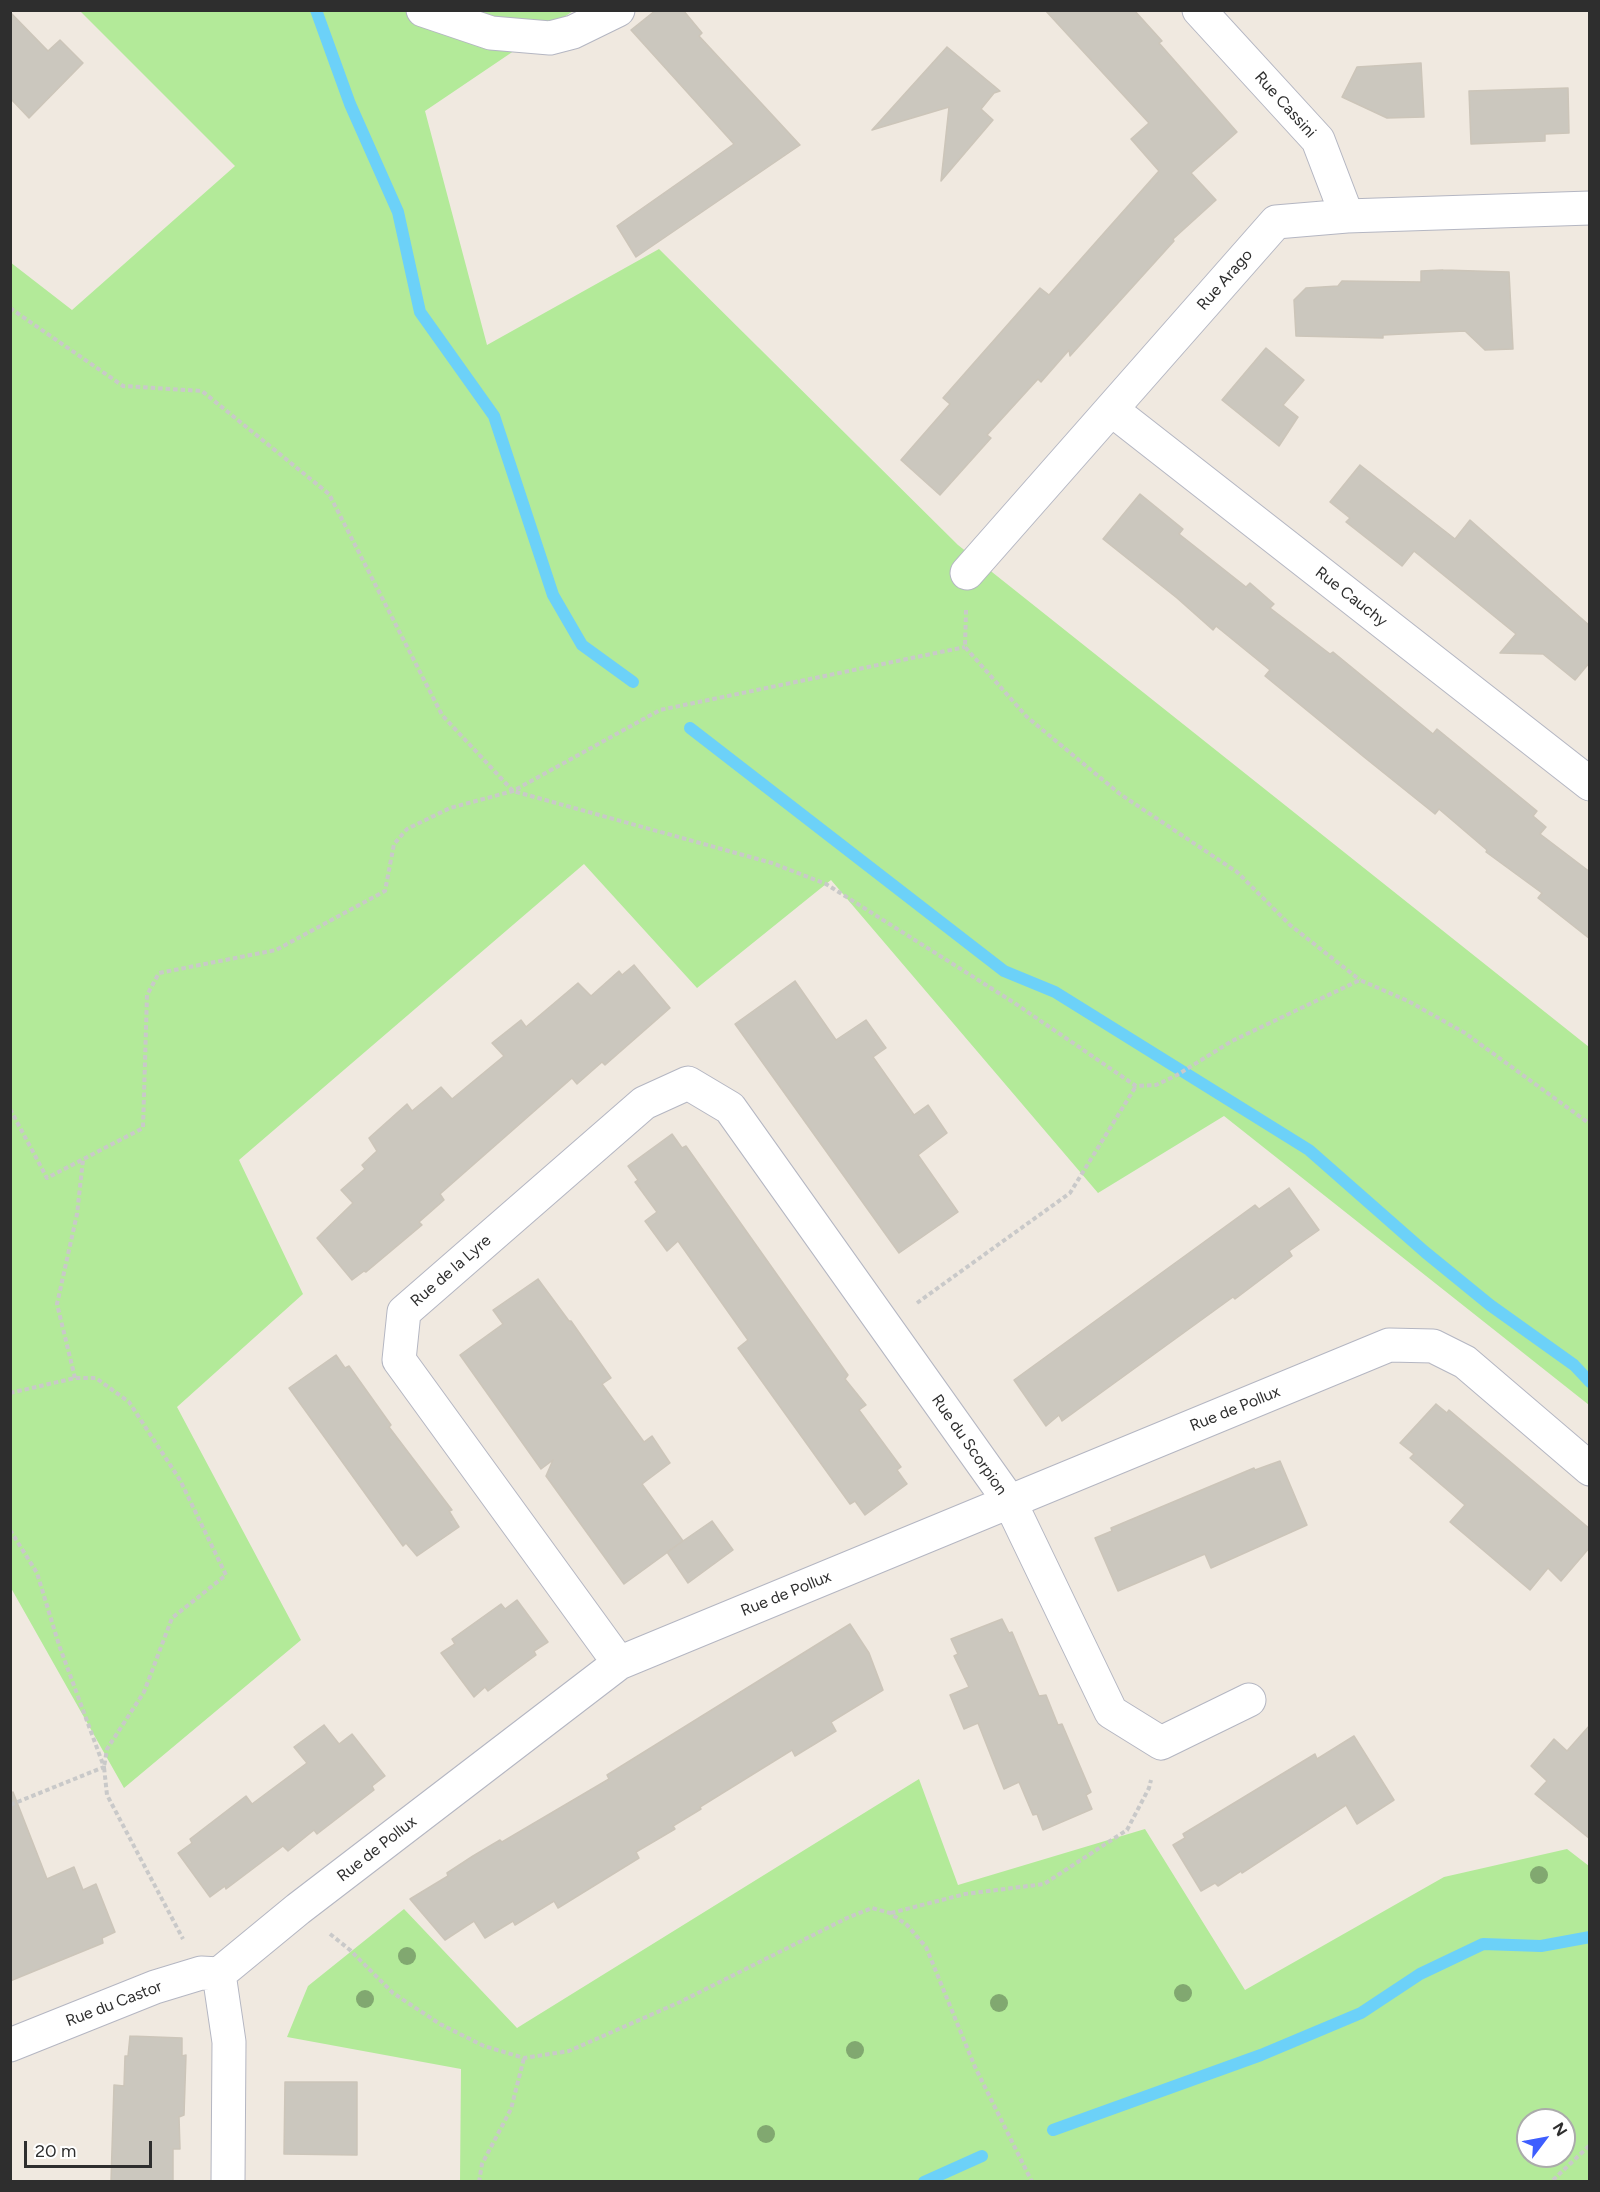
<!DOCTYPE html>
<style>
body{margin:0}
#map{position:relative;width:1600px;height:2192px;overflow:hidden;background:#f0e9e0;font-family:Figtree,sans-serif}
canvas{display:block}
.frame{position:absolute;inset:0;border:12px solid #2e2e2e;pointer-events:none}
.north{position:absolute;left:1516px;top:2108px;width:60px;height:60px;box-sizing:border-box;background:#fff;border:2px solid #ababab;border-radius:50%;rotate:58deg;font-size:16px;font-weight:700;line-height:24px;text-align:center;color:#2e2e2e}
.north::after{content:'';display:block;margin:auto;width:21px;height:27px;background:#3e5eff;clip-path:polygon(50% 0,100% 100%,50% 72%,0 100%)}
.scale{position:absolute;left:24px;top:2141px;width:128px;height:27px;box-sizing:border-box;border:3px solid #2e2e2e;border-top:0;padding-left:8px;font-size:18px;line-height:21px;white-space:nowrap;color:#2e2e2e;-webkit-text-stroke:4px #fff;paint-order:stroke}
</style>
<div id="map">
<canvas width="1600" height="2192"></canvas>
<div class="frame"></div>
<div class="north">N</div>
<div class="scale">20 m</div>
</div>
<script>
const c = document.querySelector('canvas').getContext('2d');
c.lineJoin = 'round';
function paint(path, color) {
  c.fillStyle = color;
  c.fill(path, 'evenodd');
}
function toPath(rows) {
  const path = new Path2D();
  for (const r of rows) {
    path.moveTo(r[0], r[1]);
    for (let i = 2; i < r.length; i += 2) path.lineTo(r[i], r[i + 1]);
  }
  return path;
}
function strokePath(path, color, width, dash) {
  c.strokeStyle = color;
  c.lineWidth = width;
  c.lineCap = dash ? 'butt' : 'round';
  c.setLineDash(dash || []);
  c.stroke(path);
}
function drawText(font, color, halo, rows, align = 'center') {
  c.font = font + ' Figtree,sans-serif';
  c.lineWidth = 6;
  c.setLineDash([]);
  c.textBaseline = 'middle';
  c.strokeStyle = halo;
  c.fillStyle = color;
  for (const [text, x, y, turn = 0] of rows) {
    c.save();
    c.translate(x, y);
    c.rotate((+turn || 0) * Math.PI / 180);
    c.textAlign = isNaN(turn) ? turn : align;
    if (halo) c.strokeText(text, 0, 0);
    c.fillText(text, 0, 0);
    c.restore();
  }
}
const green = toPath([
 [80,11,573,11,425,111,487,345,659,249,958,545,1589,1047,1589,1405,1224,1116,1098,1193,831,880,697,988,584,864,239,1160,303,1294,177,1407,301,1640,124,1788,11,1588,10,262,72,310,235,166],
 [919,1779,958,1885,1145,1829,1245,1990,1444,1877,1567,1849,1589,1866,1589,2181,460,2181,461,2069,287,2037,308,1986,404,1909,517,2028],
 [1528,2120,1564,2120,1564,2156,1528,2156]
]);
const stream = toPath([
 [316,10,350,104,398,212,420,312,494,416,553,595,582,645,633,682],
 [690,728,1004,971,1055,992,1309,1150,1425,1252,1490,1305,1574,1365,1590,1382],
 [1053,2130,1261,2055,1361,2013,1420,1974,1483,1944,1541,1946,1590,1937],
 [924,2182,982,2156]
]);
const building = toPath([
 [656,10,683,10,702,33,699,36,800,145,636,257,617,226,734,144,631,30,656,10],
 [1045,10,1134,10,1162,41,1159,43,1237,132,1191,173,1216,200,1173,239,1174,241,1070,356,1069,350,1041,382,1038,379,987,435,991,438,940,495,901,460,950,404,943,398,1040,288,1049,295,1159,171,1131,139,1149,123,1045,10],
 [10,12,48,51,60,40,83,63,29,118,10,98,10,12],
 [947,47,1000,91,994,93,981,109,993,120,941,181,949,107,872,130,947,47],
 [1421,63,1424,117,1387,118,1342,97,1357,67,1421,63],
 [1568,88,1569,133,1545,134,1545,141,1471,144,1469,91,1568,88],
 [1443,270,1509,272,1513,349,1485,350,1465,331,1383,335,1383,338,1296,336,1294,300,1306,288,1338,286,1342,281,1421,282,1421,271,1443,270],
 [1266,348,1304,380,1283,405,1298,417,1279,446,1222,400,1266,348],
 [1360,465,1455,539,1470,520,1590,626,1590,662,1575,680,1543,654,1500,653,1516,634,1414,551,1402,566,1346,522,1350,518,1330,502,1360,465],
 [1140,494,1183,529,1179,534,1246,587,1250,583,1274,604,1270,608,1330,654,1333,652,1433,734,1437,729,1537,811,1533,816,1546,827,1540,834,1590,872,1590,939,1538,898,1542,893,1486,852,1487,850,1439,809,1435,814,1364,757,1265,676,1270,670,1216,626,1213,630,1177,598,1103,539,1140,494],
 [634,965,670,1008,605,1065,602,1062,577,1084,572,1078,440,1194,444,1200,419,1222,422,1225,366,1272,364,1271,352,1280,317,1238,353,1203,341,1190,365,1169,362,1165,377,1151,369,1138,407,1104,412,1111,441,1087,452,1099,504,1056,492,1043,521,1020,526,1027,578,983,591,996,619,971,622,975,634,965],
 [795,981,836,1040,866,1020,886,1048,873,1057,914,1115,928,1105,947,1133,918,1155,958,1212,899,1253,735,1024,795,981],
 [672,1134,682,1148,686,1146,848,1375,845,1379,866,1405,859,1410,901,1467,897,1470,907,1484,865,1515,855,1501,850,1504,738,1348,748,1340,678,1241,667,1251,645,1221,657,1212,635,1182,638,1180,628,1166,672,1134],
 [1289,1188,1319,1230,1289,1251,1292,1256,1235,1299,1233,1297,1062,1421,1059,1415,1046,1426,1014,1380,1255,1205,1259,1209,1289,1188],
 [538,1279,569,1321,571,1321,611,1378,602,1384,644,1442,652,1436,670,1463,642,1484,683,1541,624,1584,546,1476,553,1460,541,1469,460,1355,503,1324,493,1310,538,1279],
 [336,1355,345,1368,349,1366,391,1425,389,1427,452,1510,449,1511,459,1527,417,1556,406,1543,403,1546,289,1388,336,1355],
 [1436,1404,1447,1413,1449,1410,1590,1529,1590,1547,1561,1581,1548,1568,1530,1590,1450,1522,1465,1505,1410,1458,1414,1454,1400,1443,1436,1404],
 [1280,1461,1307,1525,1211,1568,1205,1554,1118,1591,1095,1538,1112,1531,1111,1528,1254,1468,1255,1470,1280,1461],
 [712,1521,733,1550,688,1583,667,1552,712,1521],
 [517,1600,548,1642,534,1651,536,1655,513,1672,488,1691,485,1687,474,1697,441,1653,455,1644,452,1639,501,1604,505,1609,517,1600],
 [1002,1619,1009,1633,1012,1632,1039,1696,1046,1695,1058,1725,1062,1724,1091,1792,1086,1795,1092,1809,1043,1830,1037,1814,1033,1815,1019,1782,1004,1789,978,1723,964,1729,950,1695,969,1687,954,1656,958,1654,951,1639,1002,1619],
 [850,1624,869,1653,883,1690,831,1722,836,1731,795,1756,792,1750,700,1807,701,1809,673,1826,675,1829,636,1852,639,1858,558,1908,554,1901,515,1925,513,1921,485,1938,474,1921,445,1940,410,1899,448,1876,447,1873,473,1856,500,1840,502,1842,609,1779,607,1775,850,1624],
 [324,1725,339,1744,352,1734,385,1776,372,1786,374,1790,317,1834,314,1830,288,1851,283,1846,226,1889,225,1886,210,1897,178,1853,192,1843,190,1839,246,1796,252,1804,307,1763,294,1747,324,1725],
 [1590,1725,1590,1839,1535,1794,1547,1781,1531,1766,1554,1739,1567,1751,1590,1725],
 [1354,1736,1394,1800,1357,1824,1346,1805,1242,1873,1241,1871,1218,1886,1215,1883,1201,1891,1173,1845,1185,1838,1183,1834,1315,1754,1317,1759,1354,1736],
 [13,1792,47,1879,74,1867,83,1890,96,1884,115,1932,102,1938,103,1943,10,1981,10,1793,13,1792],
 [130,2036,182,2038,182,2056,186,2055,184,2115,179,2117,180,2149,173,2149,173,2181,111,2181,114,2085,124,2086,125,2056,128,2056,130,2036],
 [285,2082,357,2082,357,2155,284,2154,285,2082]
]);
const path = toPath([
 [10,308,123,386,202,391,329,494,442,715,513,791,772,863,826,884,1013,1002,1136,1086,1156,1085,1177,1075,1232,1041,1360,980,1408,1001,1465,1033,1590,1124],
 [966,610,965,647,1027,717,1120,794,1237,872,1290,925,1360,980],
 [10,1109,47,1178,143,1128,147,995,159,973,276,950,385,891,394,844,407,829,450,808,513,791,660,710,965,647],
 [917,1303,1070,1193,1136,1086],
 [75,1378,57,1304,77,1214,83,1160],
 [10,1393,75,1378,96,1378,129,1402,180,1480,226,1575,172,1618,144,1692,107,1749,104,1767,107,1795,183,1939],
 [10,1530,37,1573,59,1645,104,1767,10,1805],
 [891,1913,965,1894,1044,1884,1127,1830,1149,1788,1151,1780],
 [330,1934,350,1950,393,1993,440,2024,484,2046,524,2058,569,2051,680,2002,847,1918,872,1908,890,1913,907,1925,926,1947,975,2067,1032,2182],
 [1553,2180,1590,2145],
 [479,2182,482,2164,511,2109,524,2058]
]);
const minor = toPath([
 [423,10,491,33,550,38,573,32,618,10],
 [1199,10,1318,140,1347,216],
 [1112,410,1590,784],
 [967,573,1276,222,1347,216,1590,208],
 [619,1663,399,1360,404,1312,644,1103,688,1083,730,1108,1010,1502,1111,1712,1161,1743,1249,1700],
 [10,2045,155,1987,201,1973,219,1974],
 [228,2182,229,2042,219,1974,298,1909,619,1663,1389,1345,1433,1346,1465,1362,1590,1469]
]);
const trees = [
 [1539,1875],
 [407,1956],
 [1183,1993],
 [365,1999],
 [999,2003],
 [855,2050],
 [766,2134]
];
const streetNames = [
 ["Rue Cassini",1285,105,48],
 ["Rue Arago",1225,280,-49],
 ["Rue Cauchy",1351,597,38],
 ["Rue de la Lyre",451,1271,-41],
 ["Rue de Pollux",1235,1409,-22],
 ["Rue du Scorpion",969,1445,55],
 ["Rue de Pollux",786,1594,-22],
 ["Rue de Pollux",377,1849,-38],
 ["Rue du Castor",114,2004,-21]
];
paint(green, '#b3ea99');
strokePath(stream, '#6cd1f8', 12);
paint(building, '#cbc7be');
strokePath(building, '#ccc5b9', 1.5);
strokePath(minor, '#b4b6c2', 35);
strokePath(path, '#c9c9c9', 4, [4.5, 3]);
strokePath(minor, '#fff', 33);
c.fillStyle = '#81a870';
for (const [x, y] of trees) {
  c.beginPath();
  c.arc(x, y, 9, 0, 2 * Math.PI);
  c.fill();
}
drawText('16px', '#2e2e2e', '#fff', streetNames);
</script>
